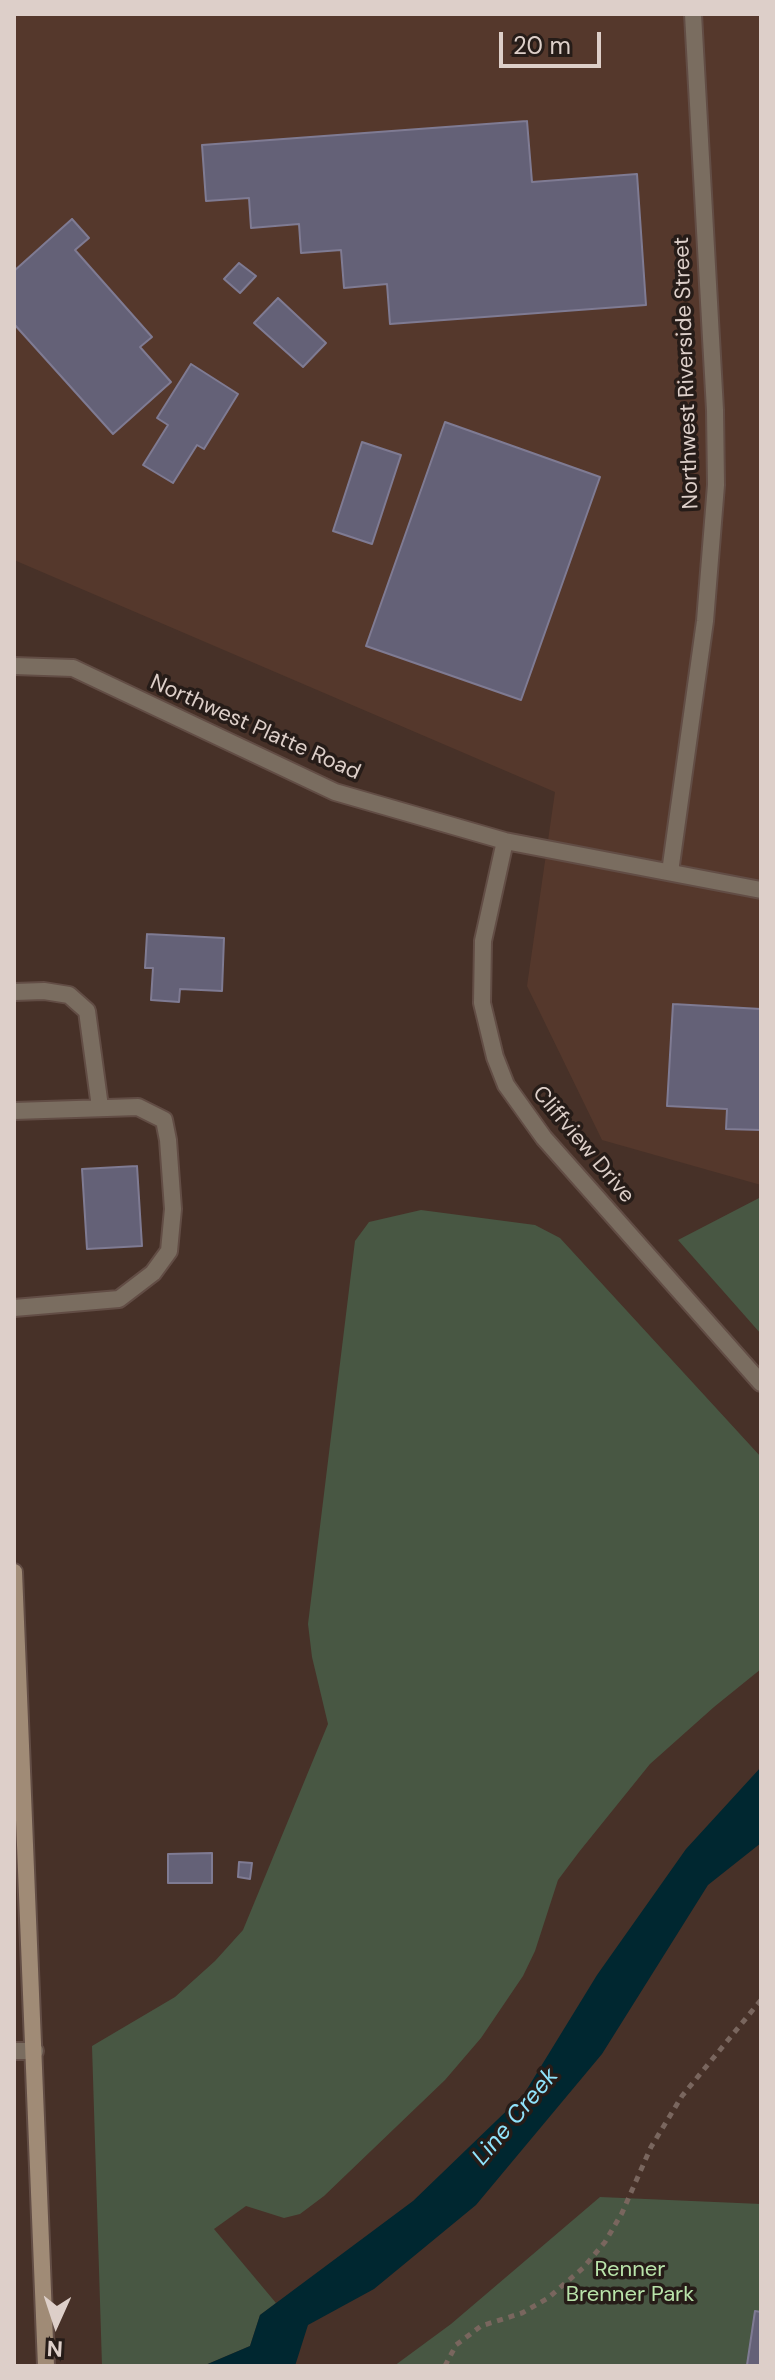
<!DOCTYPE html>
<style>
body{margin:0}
#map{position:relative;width:775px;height:2380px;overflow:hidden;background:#473128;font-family:"DM Sans",sans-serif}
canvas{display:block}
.frame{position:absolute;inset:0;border:16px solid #ddcfc9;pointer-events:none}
.north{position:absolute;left:16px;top:2284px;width:80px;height:80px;-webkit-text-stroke:6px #261c18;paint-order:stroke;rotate:183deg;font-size:22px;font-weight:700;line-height:32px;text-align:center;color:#ddcfc9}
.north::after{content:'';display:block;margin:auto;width:28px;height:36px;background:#ddcfc9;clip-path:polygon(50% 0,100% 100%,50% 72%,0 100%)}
.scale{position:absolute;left:499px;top:32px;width:102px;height:36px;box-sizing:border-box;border:4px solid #ddcfc9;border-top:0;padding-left:10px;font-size:24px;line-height:28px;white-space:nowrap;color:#ddcfc9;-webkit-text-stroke:6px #261c18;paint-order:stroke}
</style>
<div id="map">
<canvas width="775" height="2380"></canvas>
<div class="frame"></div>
<div class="north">N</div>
<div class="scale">20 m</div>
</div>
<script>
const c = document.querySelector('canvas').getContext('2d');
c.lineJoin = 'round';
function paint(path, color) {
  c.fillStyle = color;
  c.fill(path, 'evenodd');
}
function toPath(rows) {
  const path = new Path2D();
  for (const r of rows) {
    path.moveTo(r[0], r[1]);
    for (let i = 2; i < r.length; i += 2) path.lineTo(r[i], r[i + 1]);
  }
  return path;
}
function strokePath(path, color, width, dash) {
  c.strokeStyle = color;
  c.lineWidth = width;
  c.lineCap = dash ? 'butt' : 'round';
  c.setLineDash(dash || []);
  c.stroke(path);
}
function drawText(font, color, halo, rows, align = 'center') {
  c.font = font + ' "DM Sans",sans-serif';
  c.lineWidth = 7;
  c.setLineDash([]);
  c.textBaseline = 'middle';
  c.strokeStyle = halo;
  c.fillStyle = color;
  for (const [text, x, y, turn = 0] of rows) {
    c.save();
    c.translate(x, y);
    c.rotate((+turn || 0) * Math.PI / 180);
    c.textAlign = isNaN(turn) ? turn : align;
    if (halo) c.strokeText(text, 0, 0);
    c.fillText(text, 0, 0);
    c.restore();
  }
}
const built = toPath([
 [14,14,761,14,761,1185,602,1140,527,986,555,792,14,560]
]);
const green = toPath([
 [761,1197,761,1334,678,1240],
 [421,1210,535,1225,560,1238,761,1457,761,1669,714,1707,650,1764,579,1852,558,1880,535,1951,523,1976,481,2038,445,2080,324,2196,300,2214,284,2218,246,2206,214,2229,276,2303,260,2315,250,2346,203,2366,102,2366,92,2046,175,1997,215,1961,243,1930,328,1724,312,1657,308,1624,355,1241,369,1222],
 [600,2197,761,2204,761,2366,394,2366,451,2324]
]);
const water = toPath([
 [761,1767,761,1843,708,1885,602,2054,476,2205,374,2289,308,2325,295,2366,203,2366,250,2346,260,2315,413,2201,524,2094,597,1975,686,1849]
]);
const building = toPath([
 [527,121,532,182,637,174,646,305,390,324,387,284,344,288,341,250,301,253,299,224,251,228,249,198,206,201,202,145,527,121],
 [72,219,89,238,75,250,152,337,140,347,171,382,113,434,14,324,14,271,72,219],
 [239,263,256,276,240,293,224,279,239,263],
 [278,298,326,343,303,367,254,323,278,298],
 [191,364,238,394,204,449,197,445,173,483,143,465,168,425,157,418,191,364],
 [445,422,600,477,521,700,366,646,445,422],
 [362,442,401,455,372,544,333,531,362,442],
 [147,934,224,938,222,991,180,989,179,1002,151,1000,153,968,145,968,147,934],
 [673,1004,761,1009,761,1130,726,1129,727,1109,667,1106,673,1004],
 [137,1166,142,1246,87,1249,82,1169,137,1166],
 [212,1853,212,1883,168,1883,168,1854,212,1853],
 [239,1862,252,1863,250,1879,238,1877,239,1862],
 [755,2311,761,2312,761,2366,747,2365,755,2311]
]);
const path = toPath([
 [445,2366,456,2345,481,2326,522,2313,548,2298,583,2268,605,2242,622,2213,651,2147,682,2096,761,2000]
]);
const service = toPath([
 [14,992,44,991,69,995,87,1011,100,1107],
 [14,1111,138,1107,164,1120,168,1140,173,1209,169,1251,153,1273,119,1299,14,1308],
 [14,2051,35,2051]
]);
const minor = toPath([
 [14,666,73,668,335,792,505,841,761,890],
 [505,841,483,941,482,1003,495,1057,506,1085,544,1138,761,1383],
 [670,872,705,621,716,485,715,410,693,14]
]);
const secondary = toPath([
 [14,1572,46,2366]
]);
const streetNames = [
 ["Northwest Riverside Street",687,373,-92],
 ["Northwest Platte Road",255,728,24],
 ["Cliffview Drive",583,1145,50]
];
const parkNames = [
 ["Renner",630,2270],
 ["Brenner Park",630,2295]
];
const waterNames = [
 ["Line Creek",516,2117,-50]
];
paint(built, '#55382c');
paint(green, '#485743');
paint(water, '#002730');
paint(building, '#646177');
strokePath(building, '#7f7b93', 2);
strokePath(service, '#624d45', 20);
strokePath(minor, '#624d45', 20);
strokePath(secondary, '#624d45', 20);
strokePath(path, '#79665e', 5, [6, 6]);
strokePath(service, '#7a6d60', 16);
strokePath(minor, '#7a6d60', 16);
strokePath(secondary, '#a08b76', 16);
drawText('22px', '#ddcfc9', '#261c18', streetNames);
drawText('22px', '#b9e3aa', '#261c18', parkNames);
drawText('italic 24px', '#90e3fb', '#261c18', waterNames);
</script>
